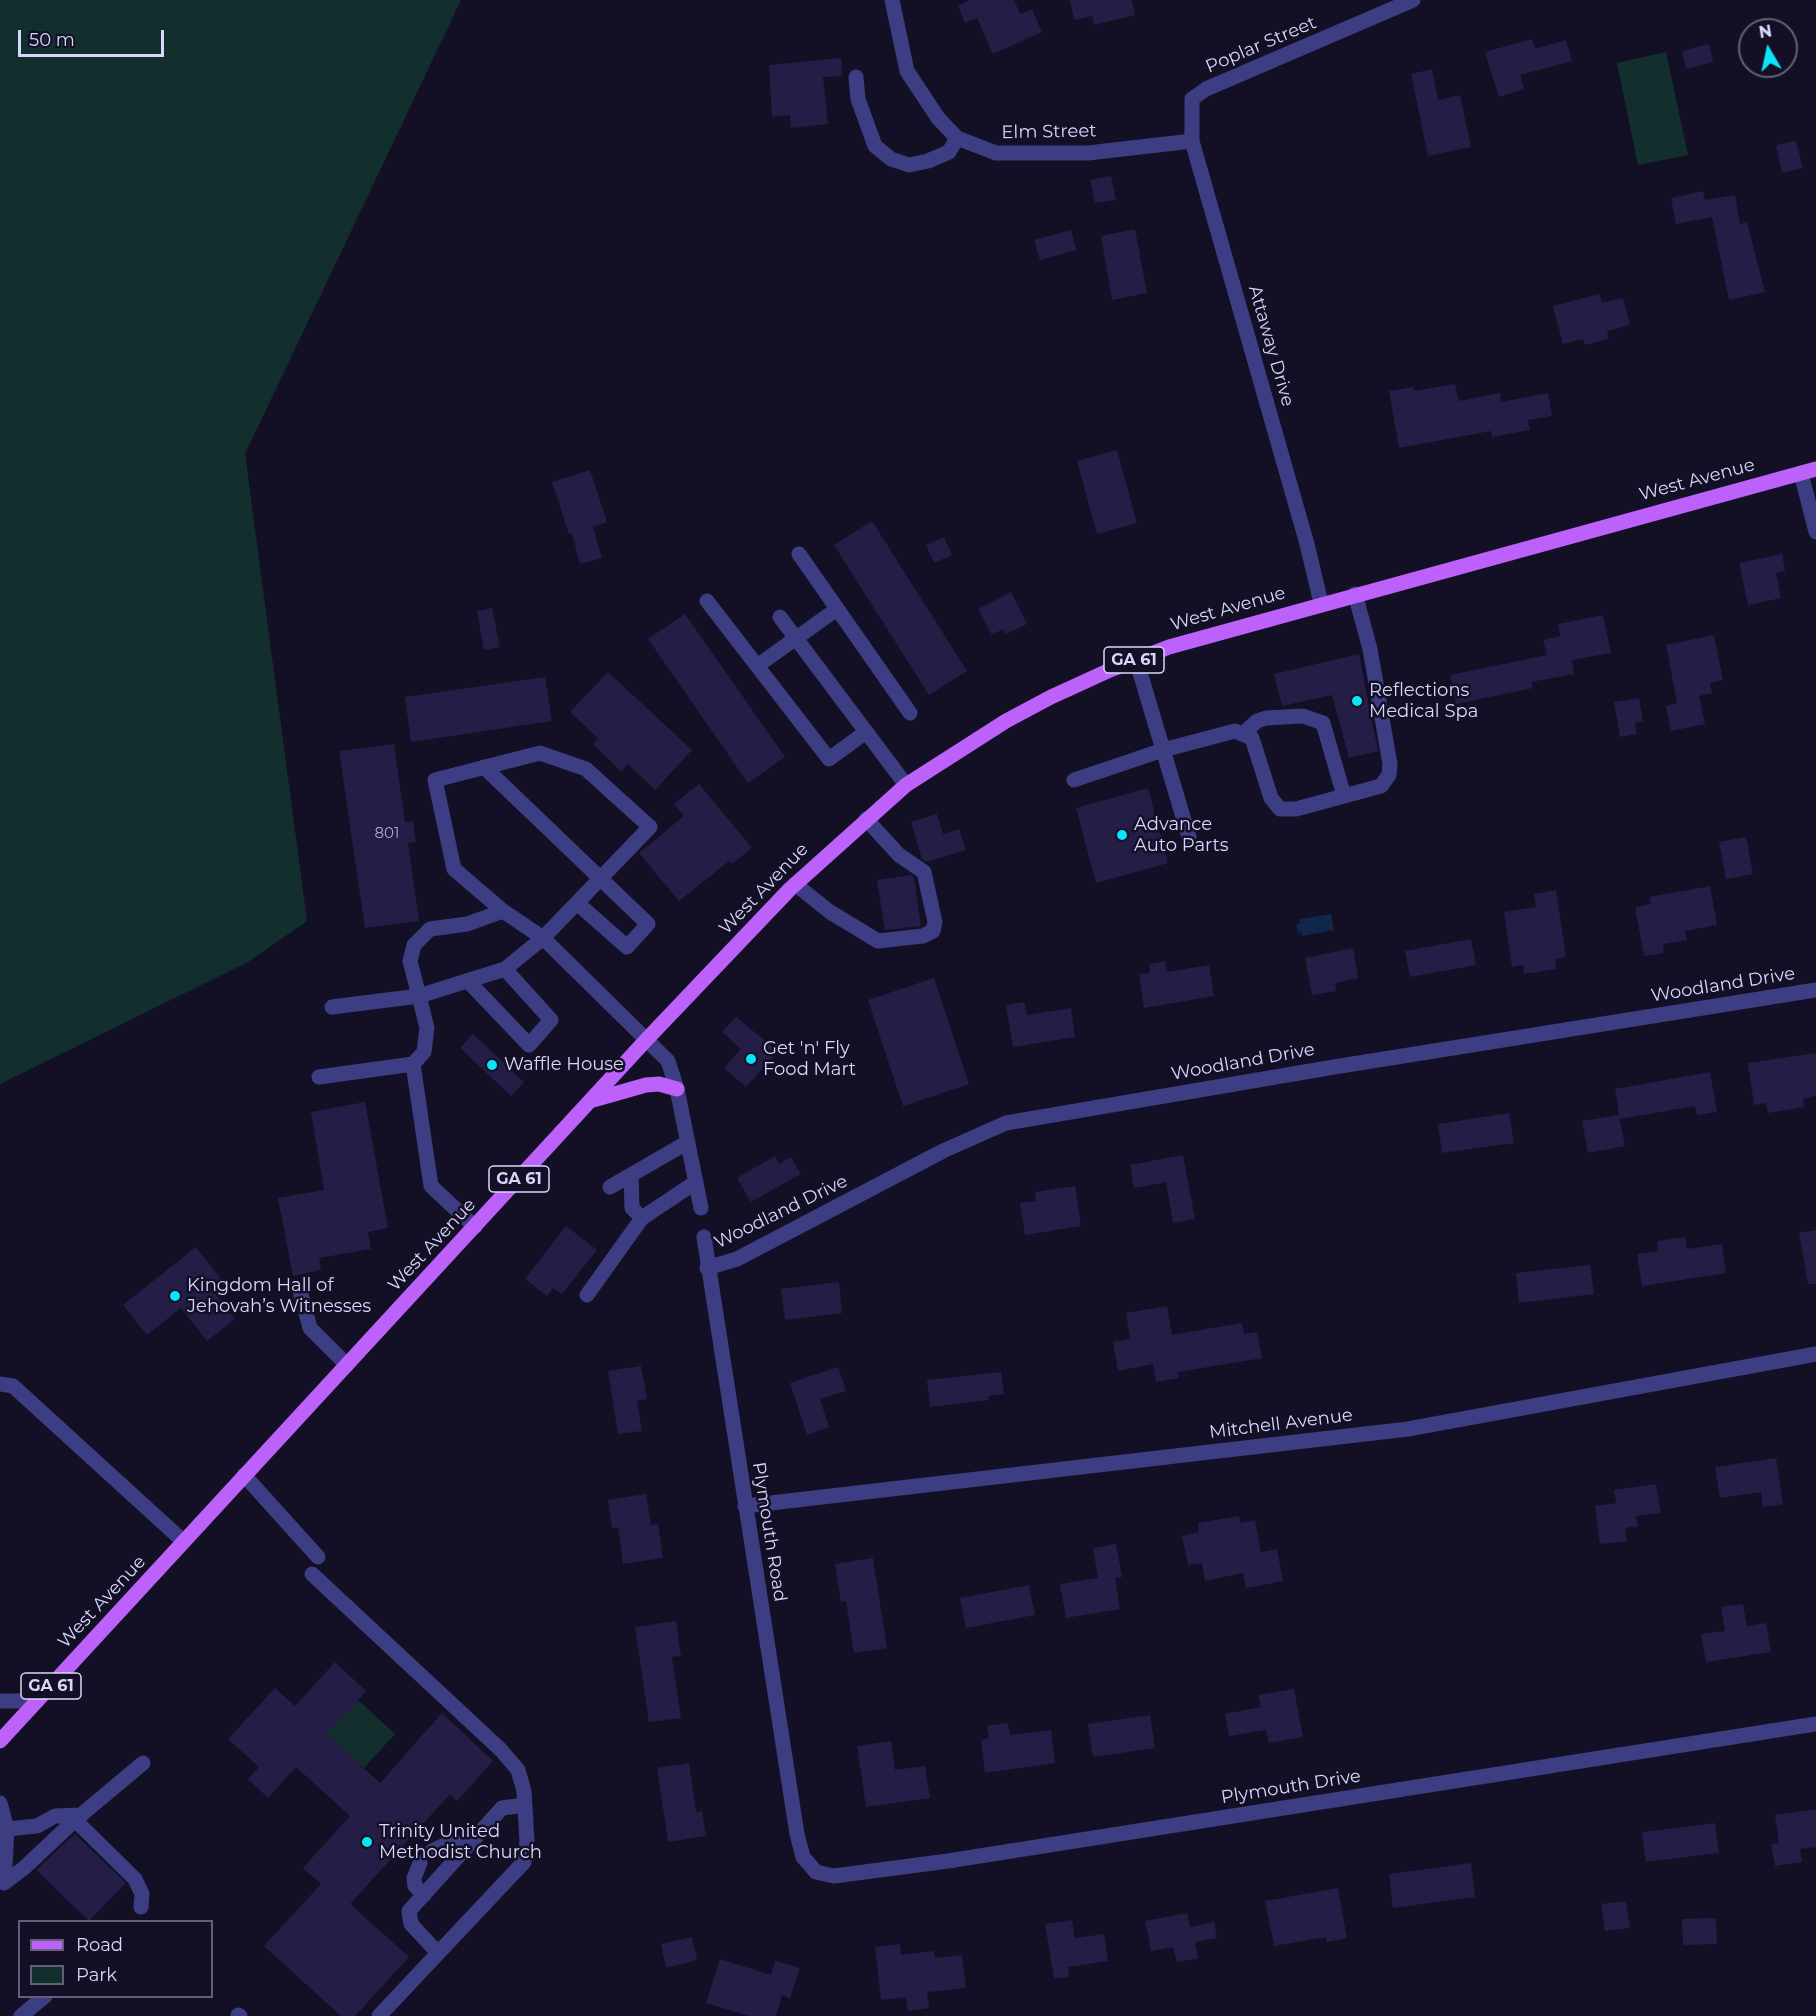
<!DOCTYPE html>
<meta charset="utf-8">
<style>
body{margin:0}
#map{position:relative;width:1816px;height:2016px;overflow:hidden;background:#131025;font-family:Montserrat,sans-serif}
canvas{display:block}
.legend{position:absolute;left:18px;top:1920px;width:195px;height:78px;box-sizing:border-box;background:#131025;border:2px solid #625f7c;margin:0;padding:8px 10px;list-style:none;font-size:18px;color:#d9d6fe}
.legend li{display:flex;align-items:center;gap:12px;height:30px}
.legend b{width:30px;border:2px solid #625f7c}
.north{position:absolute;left:1738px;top:18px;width:60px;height:60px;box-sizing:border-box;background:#131025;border:2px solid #625f7c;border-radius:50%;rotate:351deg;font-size:16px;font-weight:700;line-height:24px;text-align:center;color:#d9d6fe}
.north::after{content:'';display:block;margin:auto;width:21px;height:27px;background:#09e5f6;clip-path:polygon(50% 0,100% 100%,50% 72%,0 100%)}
.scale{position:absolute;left:18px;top:30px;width:146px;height:27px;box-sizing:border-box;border:3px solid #d9d6fe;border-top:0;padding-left:8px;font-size:18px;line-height:21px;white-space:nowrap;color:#d9d6fe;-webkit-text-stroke:4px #131025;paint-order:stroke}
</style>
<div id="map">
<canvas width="1816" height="2016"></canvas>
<ul class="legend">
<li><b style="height:8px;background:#bc61f9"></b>Road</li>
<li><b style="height:16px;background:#132f2d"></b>Park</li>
</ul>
<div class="north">N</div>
<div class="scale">50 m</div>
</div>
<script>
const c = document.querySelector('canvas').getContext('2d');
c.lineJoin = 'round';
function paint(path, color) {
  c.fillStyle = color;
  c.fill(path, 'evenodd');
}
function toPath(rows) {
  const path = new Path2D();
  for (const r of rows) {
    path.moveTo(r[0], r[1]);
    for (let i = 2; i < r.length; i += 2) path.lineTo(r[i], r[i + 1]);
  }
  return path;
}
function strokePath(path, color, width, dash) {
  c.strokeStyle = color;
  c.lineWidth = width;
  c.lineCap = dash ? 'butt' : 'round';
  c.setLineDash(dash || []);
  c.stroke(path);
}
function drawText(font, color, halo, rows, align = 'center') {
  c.font = font + ' Montserrat,sans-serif';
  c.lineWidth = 5;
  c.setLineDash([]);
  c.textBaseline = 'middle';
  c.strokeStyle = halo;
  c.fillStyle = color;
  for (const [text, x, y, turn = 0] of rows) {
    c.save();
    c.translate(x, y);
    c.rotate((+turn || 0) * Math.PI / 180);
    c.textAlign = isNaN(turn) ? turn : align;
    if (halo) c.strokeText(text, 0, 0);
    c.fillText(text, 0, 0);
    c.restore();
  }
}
const green = toPath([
 [0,0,461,0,245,454,307,921,248,962,0,1084],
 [1666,52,1688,155,1638,165,1617,63],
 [358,1700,395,1734,364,1768,326,1734]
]);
const water = toPath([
 [1331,914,1334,930,1302,936,1301,932,1298,933,1296,924,1300,923,1300,919]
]);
const building = toPath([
 [970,0,1014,0,1020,14,1032,9,1042,32,993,54,977,18,965,23,958,6],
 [1070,0,1132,0,1135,15,1094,25,1092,16,1074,20],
 [1532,39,1535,49,1566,40,1572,61,1520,75,1524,89,1499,97,1485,52],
 [1709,44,1713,62,1686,69,1682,51],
 [841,58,842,76,823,77,828,124,791,128,790,115,772,117,769,65],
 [1432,69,1438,100,1460,95,1471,147,1428,156,1411,74],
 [1796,141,1803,168,1782,173,1776,145],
 [1111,176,1116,200,1095,203,1090,180],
 [1703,191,1705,200,1735,195,1740,224,1747,222,1765,292,1729,300,1712,217,1676,224,1671,198],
 [1135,229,1147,293,1112,300,1101,236],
 [1071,230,1076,250,1040,260,1034,240],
 [1599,294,1602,303,1623,298,1630,325,1607,331,1609,339,1585,345,1583,339,1563,344,1553,306],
 [1455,384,1459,401,1500,393,1501,402,1548,393,1552,416,1528,420,1530,430,1492,437,1491,431,1399,448,1389,391,1414,387,1414,391],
 [1117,450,1137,523,1097,534,1077,461],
 [590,470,607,522,593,527,602,558,580,564,572,533,569,534,552,482],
 [872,521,967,671,929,695,834,545],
 [944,537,952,555,934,563,926,545],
 [1782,554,1785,571,1776,573,1781,598,1748,605,1739,563],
 [1011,592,1027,624,1006,634,1003,629,992,635,978,609],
 [492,608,500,647,484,650,477,611],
 [685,614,785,757,748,783,648,639],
 [1603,615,1611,653,1572,660,1574,674,1531,682,1533,688,1456,704,1450,675,1547,655,1543,640,1560,636,1558,624],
 [1714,635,1723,680,1710,683,1712,693,1699,696,1705,724,1671,731,1666,706,1677,703,1666,645],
 [1359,654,1378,751,1349,758,1332,695,1282,706,1274,674],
 [608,672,692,750,655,790,628,764,621,771,593,744,598,738,570,712],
 [545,677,552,721,411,742,405,697],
 [1639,698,1643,721,1635,723,1637,734,1620,737,1614,702],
 [394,744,405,822,413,821,416,842,408,843,419,921,365,928,339,751],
 [699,784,752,848,732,864,729,861,679,901,639,853,684,816,674,804],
 [1148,788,1168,863,1096,883,1076,808],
 [937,814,943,834,959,829,966,850,927,862,922,859,911,822],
 [1746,837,1753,874,1726,879,1719,842],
 [911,875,914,877,921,926,885,930,877,880],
 [1710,886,1717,925,1685,931,1687,940,1663,944,1664,953,1644,956,1635,907,1651,904,1649,897],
 [1556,890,1566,957,1555,959,1556,969,1524,974,1523,965,1512,967,1504,912,1536,907,1534,894],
 [1471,939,1476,965,1410,977,1405,951],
 [1353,948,1358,978,1335,983,1336,991,1312,995,1305,958],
 [1165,961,1167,972,1209,965,1214,996,1144,1008,1139,974,1150,973,1149,964],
 [934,978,969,1084,903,1106,868,1000],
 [1024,1002,1027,1015,1071,1008,1075,1037,1013,1047,1006,1005],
 [736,1017,778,1051,746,1087,724,1068,741,1049,722,1032],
 [473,1034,524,1082,511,1096,460,1048],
 [1816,1053,1816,1096,1803,1099,1804,1107,1768,1113,1766,1103,1754,1105,1748,1063],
 [1710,1072,1717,1112,1697,1115,1695,1106,1620,1119,1615,1089],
 [365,1102,388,1228,368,1232,371,1249,319,1258,321,1270,293,1276,278,1198,324,1190,311,1112],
 [1509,1113,1514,1143,1442,1153,1438,1124],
 [1619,1115,1625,1146,1588,1153,1582,1121],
 [1183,1155,1195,1219,1173,1223,1166,1182,1134,1188,1130,1165],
 [775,1156,779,1164,791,1157,801,1174,751,1202,737,1178],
 [1075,1186,1081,1226,1025,1235,1020,1203,1036,1201,1035,1192],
 [566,1226,597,1250,562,1294,553,1288,547,1296,525,1279],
 [1816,1230,1816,1284,1808,1284,1799,1233],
 [1685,1237,1687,1249,1722,1244,1726,1273,1642,1286,1637,1254,1658,1251,1657,1241],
 [196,1247,221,1279,210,1287,235,1319,207,1341,181,1308,147,1335,123,1305],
 [1590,1265,1594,1294,1519,1303,1516,1273],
 [839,1282,842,1313,785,1320,781,1289],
 [1167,1306,1172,1335,1242,1323,1244,1334,1257,1332,1262,1358,1178,1372,1179,1378,1156,1382,1153,1364,1118,1371,1113,1342,1130,1339,1126,1313],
 [641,1366,647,1399,637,1401,642,1431,618,1434,608,1371],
 [838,1367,846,1391,820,1399,829,1427,807,1435,790,1383],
 [1001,1372,1004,1394,988,1396,989,1400,930,1407,927,1380],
 [1776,1458,1783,1504,1763,1507,1761,1492,1720,1498,1715,1467],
 [1656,1484,1661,1513,1636,1516,1638,1526,1625,1528,1627,1541,1600,1544,1595,1506,1616,1503,1614,1490],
 [646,1494,651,1525,658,1524,663,1558,623,1564,618,1527,612,1528,608,1500],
 [1239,1516,1240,1523,1255,1520,1261,1552,1277,1549,1283,1581,1246,1588,1243,1573,1205,1581,1202,1563,1188,1565,1182,1536,1199,1532,1198,1523],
 [1116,1544,1122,1577,1115,1578,1120,1609,1066,1618,1060,1584,1098,1578,1093,1548],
 [873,1558,887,1648,854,1653,846,1601,841,1602,835,1564],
 [1029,1585,1035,1615,966,1628,960,1598],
 [1743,1604,1747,1626,1766,1623,1771,1652,1706,1662,1701,1634,1725,1631,1721,1607],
 [676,1621,681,1656,672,1657,681,1718,649,1722,635,1627],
 [335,1662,366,1691,326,1734,380,1783,442,1713,493,1761,457,1801,450,1794,350,1904,409,1957,355,2016,341,2016,264,1946,321,1884,303,1868,350,1816,296,1767,268,1798,248,1779,259,1767,228,1739,275,1688,295,1706],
 [1294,1689,1303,1737,1269,1743,1266,1730,1229,1736,1225,1714,1261,1707,1258,1695],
 [1150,1715,1155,1748,1093,1757,1088,1724],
 [1008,1723,1010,1735,1051,1730,1055,1763,985,1773,981,1740,989,1738,987,1726],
 [891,1741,895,1770,925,1766,930,1798,866,1807,857,1746],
 [689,1763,696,1812,702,1811,706,1836,668,1842,657,1768],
 [1816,1809,1816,1847,1800,1849,1802,1862,1775,1866,1771,1844,1779,1843,1775,1815],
 [1715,1823,1719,1853,1646,1862,1642,1832],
 [75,1834,126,1883,89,1921,36,1870],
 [1471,1863,1475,1897,1393,1908,1389,1874],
 [1338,1888,1347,1938,1327,1942,1326,1937,1274,1946,1265,1901],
 [1626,1901,1630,1928,1605,1931,1601,1904],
 [1187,1913,1190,1927,1214,1922,1217,1938,1195,1942,1198,1958,1177,1962,1173,1947,1151,1951,1145,1921],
 [1716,1918,1717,1944,1683,1945,1682,1919],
 [1072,1920,1075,1938,1104,1934,1108,1961,1068,1967,1069,1977,1054,1979,1045,1924],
 [692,1937,697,1960,666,1968,661,1944],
 [900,1944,901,1955,934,1951,935,1958,962,1955,966,1988,927,1992,929,2008,908,2011,906,1997,881,2000,875,1947],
 [720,1959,771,1975,775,1961,800,1968,790,1998,782,1995,776,2016,749,2016,706,2003]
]);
const minor = toPath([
 [892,0,907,71,938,118,957,138,996,153,1088,153,1192,141],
 [856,77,858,99,875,146,891,159,909,165,928,161,949,152,957,138],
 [1801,473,1816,532],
 [799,554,910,713],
 [707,601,829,759,866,732],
 [1321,603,1307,544,1192,141,1192,99,1206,89,1413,0],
 [780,617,906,785],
 [1136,659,1189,837],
 [757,666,837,609],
 [1244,733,1257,721,1266,718,1303,716,1323,723,1344,796],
 [484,767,648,924,627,947,577,903],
 [1074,780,1163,750,1235,731,1252,738,1271,798,1280,809,1296,809,1381,786,1389,775,1390,764,1370,649,1355,594],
 [795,884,830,912,878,941,923,936,933,931,935,922,924,872,899,855,866,819],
 [503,911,543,938,668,1061,677,1089,701,1208],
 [468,981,529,1045,551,1020,505,969],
 [332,1007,419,996,505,969,543,938,650,827,586,769,540,753,435,780,454,869,503,911,467,924,430,929,414,945,410,961,419,996,427,1028,424,1052,413,1064,431,1186,475,1227],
 [319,1077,413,1064],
 [631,1175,632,1208,642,1218],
 [610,1187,688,1142],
 [704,1237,797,1834,803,1857,816,1872,834,1876,948,1861,1816,1724],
 [707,1268,737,1259,943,1151,1006,1123,1334,1067,1816,990],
 [300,1291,310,1328,347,1365],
 [587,1295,642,1218,696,1182],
 [0,1384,13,1386,183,1541],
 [244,1475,318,1557],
 [745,1506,1408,1429,1816,1354],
 [312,1574,501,1750,518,1770,524,1791,527,1841,524,1862,379,2016],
 [0,1701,37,1701],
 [0,1803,7,1829,4,1883],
 [75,1820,143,1763],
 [7,1829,37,1826,55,1816,81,1815],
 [432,1851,449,1843,456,1843,464,1850],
 [420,1863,414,1878,415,1886,424,1895],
 [4,1883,24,1868,75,1820,135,1879,142,1894,141,1907],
 [438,1953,411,1924,409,1911,502,1808,525,1805],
 [238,2015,240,2016],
 [21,2016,45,1996]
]);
const major = toPath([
 [593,1100,646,1085,659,1084,677,1089],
 [0,1741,647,1039,790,889,906,785,1006,721,1051,697,1110,670,1169,647,1816,469]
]);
const markers = [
 [1357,701,6,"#09e5f6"],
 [1122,835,6,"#09e5f6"],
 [751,1059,6,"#09e5f6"],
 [492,1065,6,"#09e5f6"],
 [175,1296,6,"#09e5f6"],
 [367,1842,6,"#09e5f6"]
];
const numberNames = [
 ["801",387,834]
];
const shields = [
 [1134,660,60],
 [519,1179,60],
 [51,1686,60]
];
const shieldNames = [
 ["GA 61",1134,660],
 ["GA 61",519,1179],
 ["GA 61",51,1686]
];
const streetNames = [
 ["Poplar Street",1261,45,-23],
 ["Elm Street",1049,132,-1],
 ["Attaway Drive",1271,346,74],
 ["West Avenue",1697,480,-15],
 ["West Avenue",1228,609,-16],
 ["West Avenue",764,889,-46],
 ["Woodland Drive",1723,985,-9],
 ["Woodland Drive",1243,1062,-10],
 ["Woodland Drive",781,1212,-26],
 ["West Avenue",432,1245,-47],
 ["Mitchell Avenue",1281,1424,-7],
 ["Plymouth Road",769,1532,81],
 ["West Avenue",102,1602,-47],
 ["Plymouth Drive",1291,1787,-9]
];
const poiNames = [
 ["Reflections",1369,691],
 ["Medical Spa",1369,712],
 ["Advance",1134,825],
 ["Auto Parts",1134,846],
 ["Get 'n' Fly",763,1049],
 ["Food Mart",763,1070],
 ["Waffle House",504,1065],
 ["Kingdom Hall of",187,1286],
 ["Jehovah’s Witnesses",187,1307],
 ["Trinity United",379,1832],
 ["Methodist Church",379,1853]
];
paint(green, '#132f2d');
paint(water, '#102749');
paint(building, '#241d46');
strokePath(minor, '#3d3d83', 15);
strokePath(major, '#bc61f9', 15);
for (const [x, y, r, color] of markers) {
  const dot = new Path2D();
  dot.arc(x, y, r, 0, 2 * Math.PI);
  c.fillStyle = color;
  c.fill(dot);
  strokePath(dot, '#131025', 2);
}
drawText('15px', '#aca8d0', null, numberNames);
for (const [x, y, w] of shields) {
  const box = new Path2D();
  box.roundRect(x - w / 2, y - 13, w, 26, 4.5);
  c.fillStyle = '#131025';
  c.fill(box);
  strokePath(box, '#d9d6fe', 1.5);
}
drawText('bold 16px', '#d9d6fe', null, shieldNames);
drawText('18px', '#d9d6fe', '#131025', streetNames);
drawText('18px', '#d9d6fe', '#131025', poiNames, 'left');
</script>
